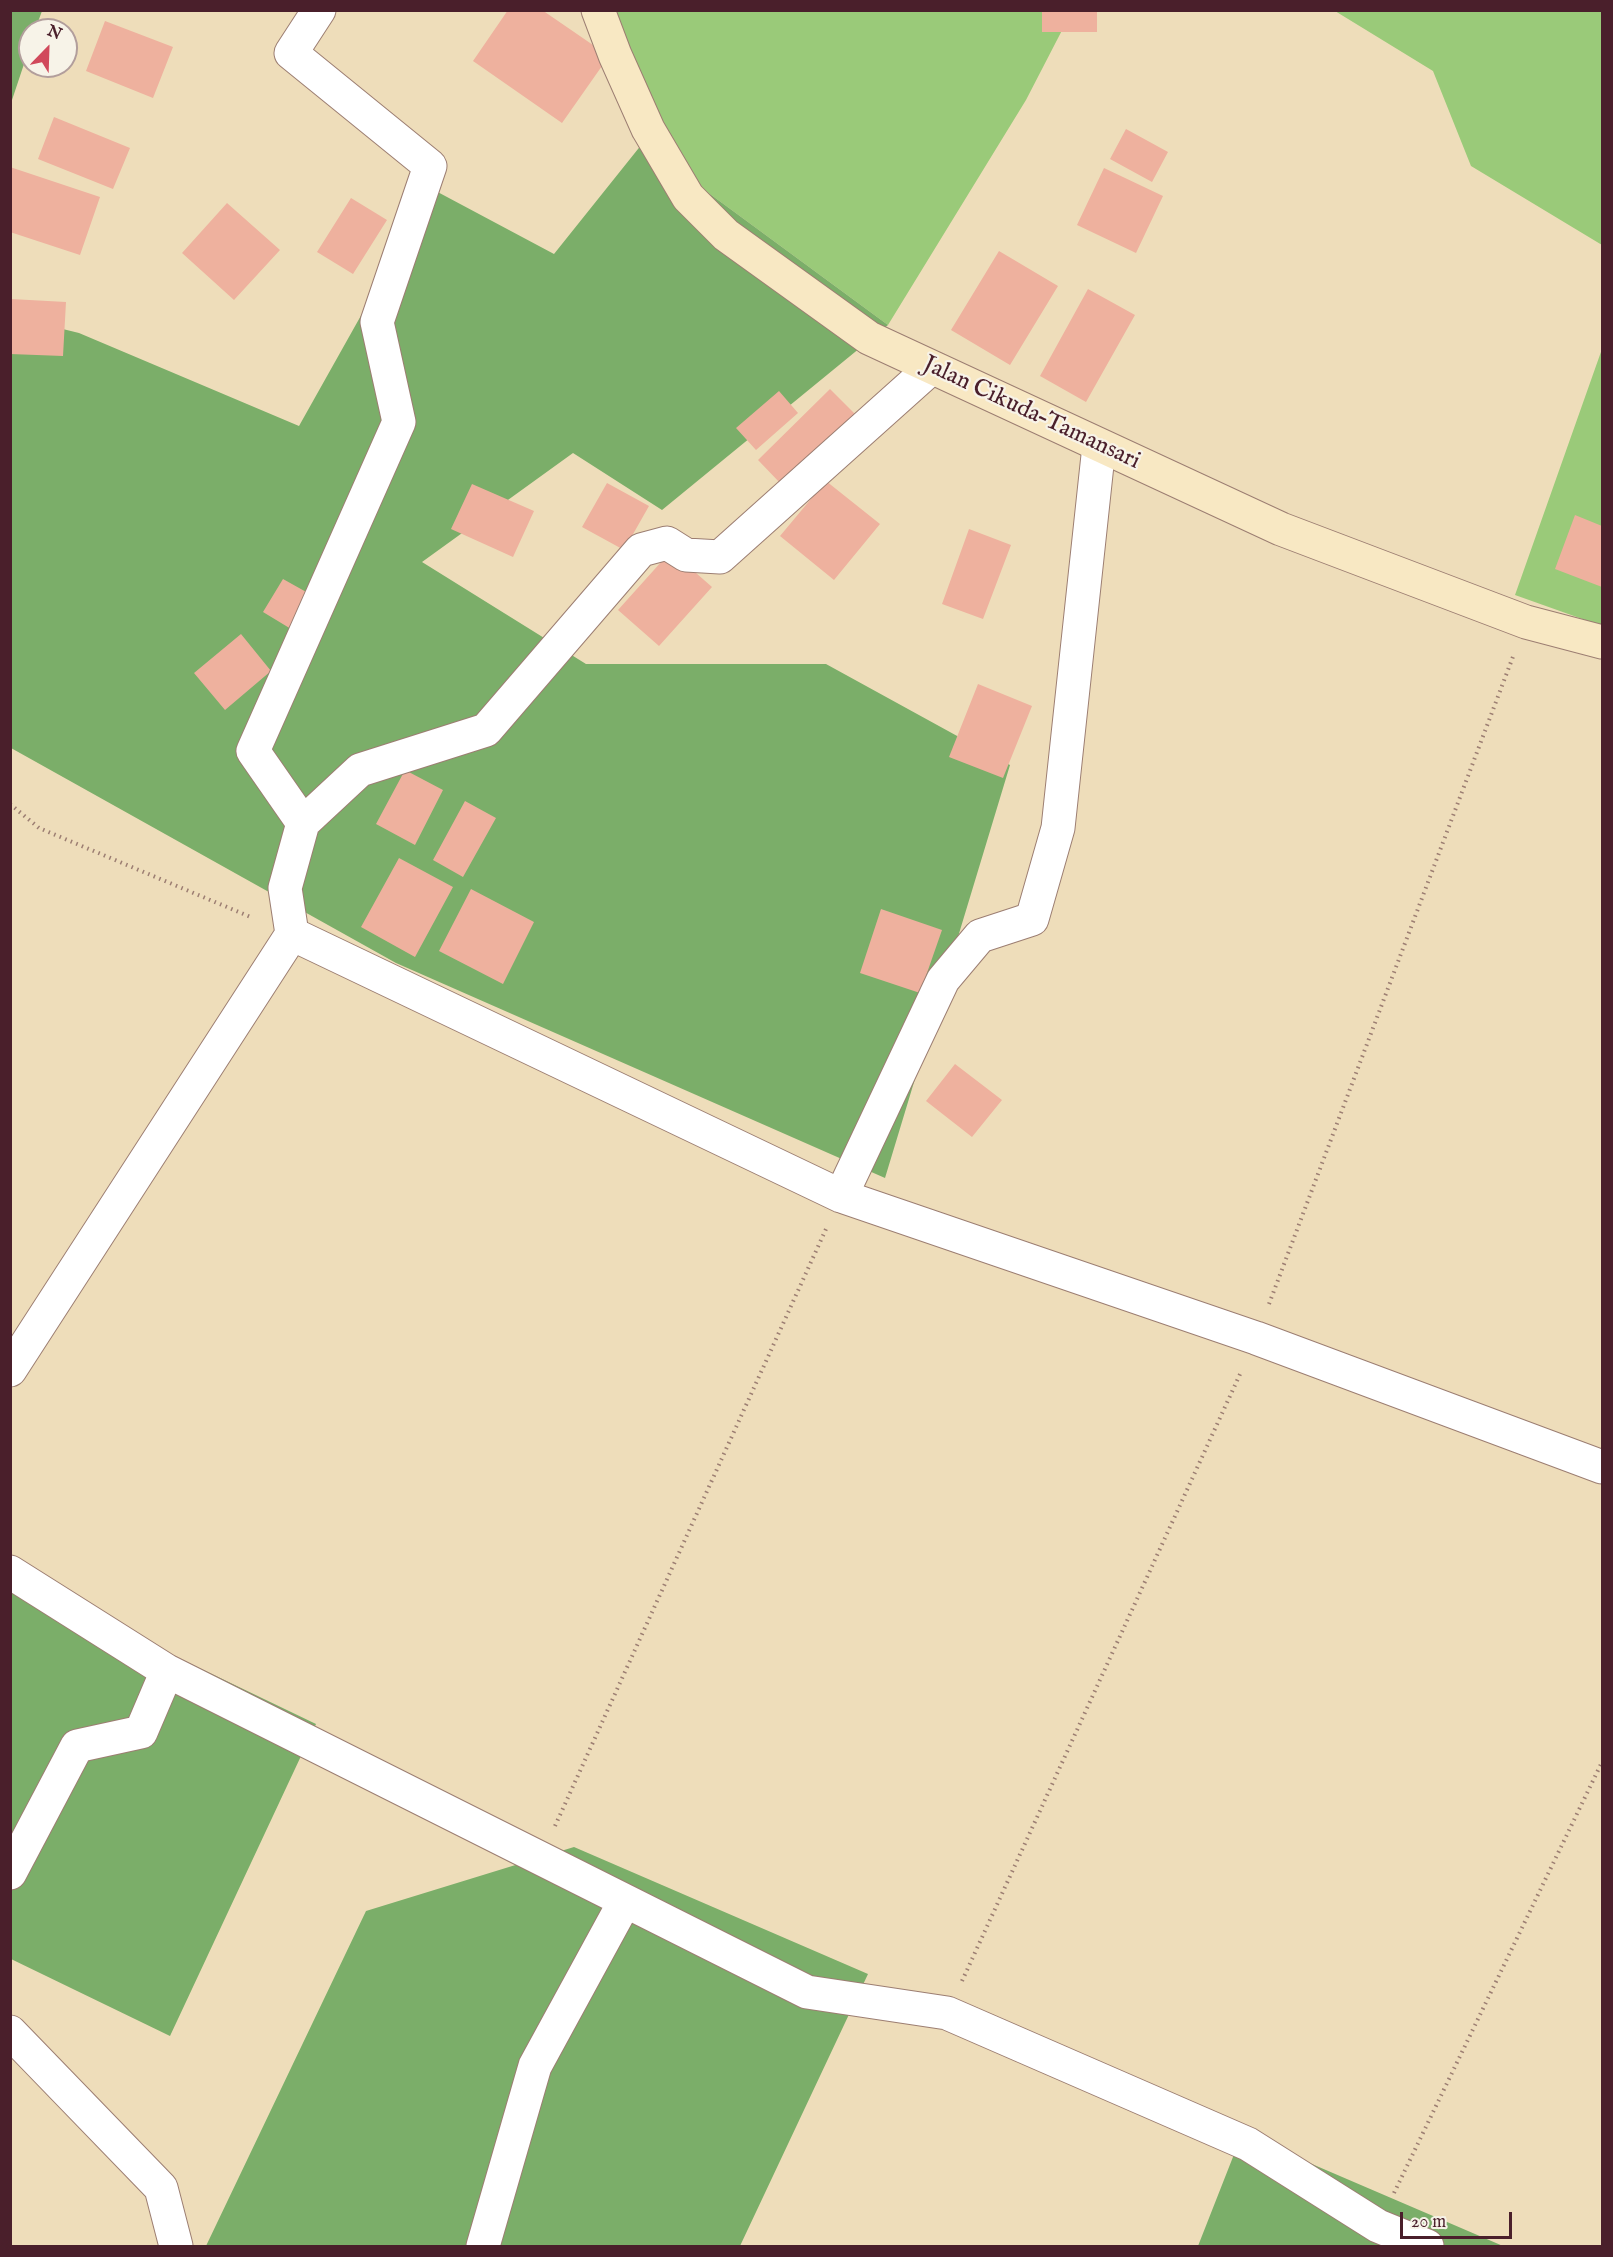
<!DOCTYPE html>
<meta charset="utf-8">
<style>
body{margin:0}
#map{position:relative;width:1613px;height:2257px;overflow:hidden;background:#eeddba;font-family:"IM FELL English",serif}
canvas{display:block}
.frame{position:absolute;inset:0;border:12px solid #4a1f2b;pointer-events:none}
.north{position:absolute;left:18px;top:18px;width:60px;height:60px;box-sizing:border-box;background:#f7f3e8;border:2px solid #b29e9c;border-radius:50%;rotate:23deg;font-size:16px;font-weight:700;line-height:24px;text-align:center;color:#4a1f2b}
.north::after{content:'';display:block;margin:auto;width:21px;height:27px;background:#d1495b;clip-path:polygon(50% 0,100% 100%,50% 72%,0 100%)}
.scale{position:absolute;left:1400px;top:2212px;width:112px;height:27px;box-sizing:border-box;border:3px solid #4a1f2b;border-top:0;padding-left:8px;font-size:18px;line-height:21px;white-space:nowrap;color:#4a1f2b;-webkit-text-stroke:4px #f7f3e8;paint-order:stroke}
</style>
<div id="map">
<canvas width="1613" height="2257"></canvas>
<div class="frame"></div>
<div class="north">N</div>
<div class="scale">20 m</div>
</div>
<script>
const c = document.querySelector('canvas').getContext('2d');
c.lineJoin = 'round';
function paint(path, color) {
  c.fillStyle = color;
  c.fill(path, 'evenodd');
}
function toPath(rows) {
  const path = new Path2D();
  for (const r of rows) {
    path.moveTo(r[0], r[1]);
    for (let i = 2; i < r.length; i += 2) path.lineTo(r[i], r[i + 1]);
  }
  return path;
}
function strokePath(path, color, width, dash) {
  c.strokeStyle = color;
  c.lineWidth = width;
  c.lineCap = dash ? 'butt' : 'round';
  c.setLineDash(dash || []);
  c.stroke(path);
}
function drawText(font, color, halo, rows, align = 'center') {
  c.font = font + ' "IM FELL English",serif';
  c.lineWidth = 4.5;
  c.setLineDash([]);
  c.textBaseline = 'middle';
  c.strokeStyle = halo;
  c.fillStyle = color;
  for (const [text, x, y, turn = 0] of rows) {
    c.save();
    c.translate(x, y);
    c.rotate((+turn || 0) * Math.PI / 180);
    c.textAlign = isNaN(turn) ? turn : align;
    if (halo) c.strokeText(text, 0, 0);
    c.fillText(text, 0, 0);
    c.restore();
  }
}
const green = toPath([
 [600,11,1072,11,1026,100,888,325,642,144],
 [1335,11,1602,11,1602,245,1471,166,1433,71],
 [1602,349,1602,626,1515,595]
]);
const forest = toPath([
 [11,10,42,11,35,30,30,30,30,46,11,103],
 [642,144,888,325,662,510,573,453,422,562,586,664,826,664,1010,765,885,1178,396,963,11,748,10,316,79,333,299,426,432,189,554,254],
 [10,1577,316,1724,170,2036,11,1959],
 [574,1847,868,1974,740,2246,206,2246,366,1911],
 [1242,2134,1503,2246,1198,2246]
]);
const building = toPath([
 [508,10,542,10,609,56,562,123,473,61],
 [1042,10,1097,10,1097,32,1042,32],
 [105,21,173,47,153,98,86,71],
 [54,117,130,148,113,189,38,159],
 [1126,129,1168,152,1152,182,1110,159],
 [10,167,100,197,80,255,10,232],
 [1104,168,1163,196,1136,253,1077,225],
 [351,198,387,220,353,274,317,252],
 [227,203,280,250,234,300,182,253],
 [999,251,1058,286,1010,365,951,330],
 [1088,289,1135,315,1086,402,1040,376],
 [11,299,66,302,63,356,10,354],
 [830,389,855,414,782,485,758,460],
 [779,391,798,413,756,450,736,428],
 [826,481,880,524,834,580,780,536],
 [607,483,649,506,624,550,582,527],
 [472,484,534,511,513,557,451,529],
 [1575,515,1602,526,1602,587,1555,569],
 [969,529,1011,545,983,619,942,604],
 [671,551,712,587,659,646,618,610],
 [283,579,317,598,296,632,263,612],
 [241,634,271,671,225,710,194,673],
 [978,684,1032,706,1003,778,949,757],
 [405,770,443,790,415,845,376,824],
 [465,801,496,818,463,877,433,860],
 [399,858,453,887,415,957,361,927],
 [471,889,534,922,503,984,439,951],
 [881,909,942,930,920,993,860,973],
 [955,1064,1002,1100,972,1137,926,1101]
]);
const path = toPath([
 [10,804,39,828,253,918],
 [1269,1304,1514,654],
 [555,1826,826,1229],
 [962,1981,1241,1372],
 [1394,2193,1602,1762]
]);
const street = toPath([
 [303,823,360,770,486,730,641,550,667,543,686,555,720,557,931,368],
 [292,934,841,1196,1256,1338,1602,1467],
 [841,1196,943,980,980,936,1032,919,1058,828,1099,446],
 [10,1370,292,934,285,888,303,823,253,751,399,422,377,322,430,166,291,53,319,10],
 [10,1572,167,1671,807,1992,947,2013,1248,2144,1378,2226,1427,2246],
 [10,1873,77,1746,141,1732,167,1671],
 [10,2032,161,2188,176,2246],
 [483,2246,535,2066,625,1901]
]);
const secondary = toPath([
 [598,10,615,55,648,129,688,197,726,235,869,338,1281,529,1526,622,1602,642]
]);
const streetNames = [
 ["Jalan Cikuda–Tamansari",1031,414,25]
];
paint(green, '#9aca79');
paint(forest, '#7bae69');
paint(building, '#eeb19e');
strokePath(street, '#9c7e72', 35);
strokePath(secondary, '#9c7e72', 35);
strokePath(path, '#9c7e72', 4, [1.5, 4.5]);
strokePath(street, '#fff', 33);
strokePath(secondary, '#f8e8c3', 33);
drawText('24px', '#4a1f2b', '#f7f3e8', streetNames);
</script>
